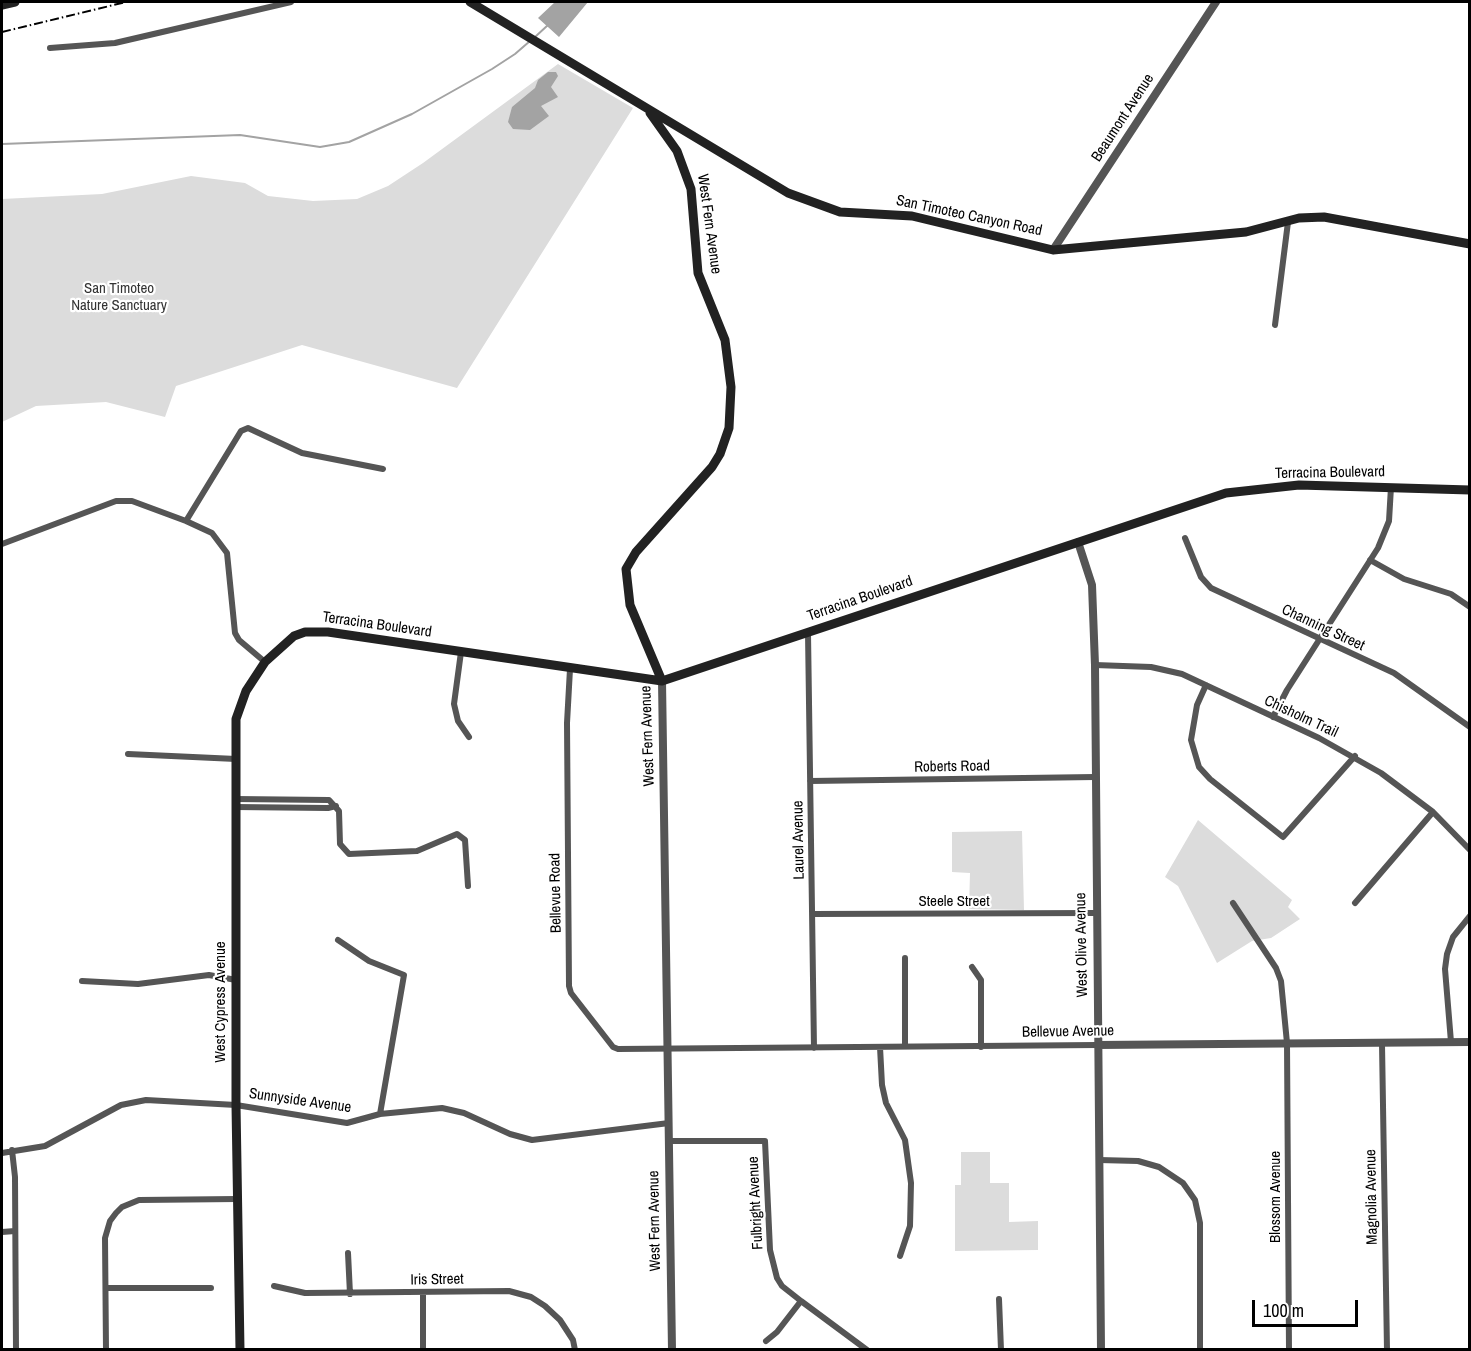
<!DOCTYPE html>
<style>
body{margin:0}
#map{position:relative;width:1471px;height:1351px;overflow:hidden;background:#fff;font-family:"Archivo Narrow",sans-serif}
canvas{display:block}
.frame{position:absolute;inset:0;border:3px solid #000;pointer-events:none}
.scale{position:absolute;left:1252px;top:1300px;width:106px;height:27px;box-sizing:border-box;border:3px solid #000;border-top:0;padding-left:8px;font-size:18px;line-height:21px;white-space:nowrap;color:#000;-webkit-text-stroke:4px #fff;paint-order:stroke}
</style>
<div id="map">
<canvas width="1471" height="1351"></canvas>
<div class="frame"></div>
<div class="scale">100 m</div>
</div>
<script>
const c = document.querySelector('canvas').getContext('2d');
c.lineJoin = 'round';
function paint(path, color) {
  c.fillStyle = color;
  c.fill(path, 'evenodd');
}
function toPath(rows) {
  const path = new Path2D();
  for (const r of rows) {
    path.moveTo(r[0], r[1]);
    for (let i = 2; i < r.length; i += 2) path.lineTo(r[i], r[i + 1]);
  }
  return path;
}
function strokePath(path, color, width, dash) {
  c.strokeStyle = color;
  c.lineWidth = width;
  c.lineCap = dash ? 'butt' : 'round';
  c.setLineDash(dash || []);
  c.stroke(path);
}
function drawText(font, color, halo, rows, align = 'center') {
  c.font = font + ' "Archivo Narrow",sans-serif';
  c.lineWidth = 4.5;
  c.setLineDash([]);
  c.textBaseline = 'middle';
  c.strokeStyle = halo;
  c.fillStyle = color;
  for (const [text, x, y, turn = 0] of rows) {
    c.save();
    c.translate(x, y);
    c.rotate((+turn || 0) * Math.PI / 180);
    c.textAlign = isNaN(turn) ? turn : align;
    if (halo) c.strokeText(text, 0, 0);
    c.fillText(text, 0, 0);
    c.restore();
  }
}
const green = toPath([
 [558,64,633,108,457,388,302,345,176,386,165,417,106,402,36,406,2,422,2,199,102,194,191,176,245,183,268,196,313,201,357,199,388,186,423,163],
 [1198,820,1292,900,1288,907,1300,919,1271,938,1252,941,1217,963,1178,886,1165,877],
 [1022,831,1024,910,969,909,970,873,952,872,952,832],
 [961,1152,990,1152,990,1183,1009,1183,1009,1222,1038,1221,1038,1250,955,1251,955,1185,961,1185]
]);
const water = toPath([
 [555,2,588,2,559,37,538,18],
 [548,72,556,72,558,76,551,87,558,97,541,106,549,116,530,130,513,129,508,122,512,107,535,88,538,80]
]);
const stream = toPath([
 [535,37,548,25],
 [2,144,240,135,320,147,349,142,412,114,492,69,515,54,530,41]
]);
const minor = toPath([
 [50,48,115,43,291,2],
 [1275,325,1288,222],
 [186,521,241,431,248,428,302,453,383,469],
 [1185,538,1201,577,1211,588,1394,673,1470,727],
 [2,544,116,501,132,501,186,521,212,533,227,553,235,633,239,640,265,662],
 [1370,560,1404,579,1451,594,1470,607],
 [808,633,814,1048],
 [461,652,454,704,458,721,469,737],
 [1095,665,1151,667,1182,674,1319,738,1381,773,1433,812,1470,850],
 [570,669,567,723,569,986,571,993,613,1047,618,1049,1097,1045],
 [1206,685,1197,705,1191,740,1199,767,1210,779,1283,837,1355,756],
 [1273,717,1287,690,1378,548,1389,521,1391,487],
 [128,754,236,759],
 [810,781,1095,777],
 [235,799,329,800,339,811,340,844,349,854,417,851,457,834,465,840,468,886],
 [235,807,328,808,336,806],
 [1233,903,1276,968,1281,981,1287,1043,1289,1350],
 [1355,903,1433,812],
 [813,914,1095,913],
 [338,940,369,961,404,975,380,1114],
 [905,958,905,1045],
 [972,967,981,980,981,1047],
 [82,981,138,984,209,975,236,980],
 [1451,1042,1445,969,1447,954,1453,937,1470,916],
 [1382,1044,1387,1350],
 [880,1047,882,1085,886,1103,905,1140,911,1183,910,1226,900,1256],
 [669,1141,765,1141,770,1250,777,1278,782,1286,801,1301,867,1350],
 [12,1150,15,1177,16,1350],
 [2,1153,45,1146,121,1105,146,1100,236,1105,347,1123,380,1114,442,1108,464,1113,510,1134,532,1140,669,1123],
 [1099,1160,1138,1161,1159,1167,1183,1183,1195,1200,1200,1223,1200,1350],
 [2,1232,15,1231],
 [348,1253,350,1294],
 [274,1286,305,1293,509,1291,531,1297,545,1306,560,1320,573,1340,575,1350],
 [106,1288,211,1288],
 [999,1299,1001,1350],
 [766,1341,777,1332,801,1301],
 [106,1350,105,1238,110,1221,116,1213,122,1207,139,1200,237,1199],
 [423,1350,423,1292]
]);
const tertiary = toPath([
 [1053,250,1216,2],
 [1078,542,1092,585,1095,665,1101,1350],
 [662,681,672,1350],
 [1097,1045,1470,1042]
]);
const secondary = toPath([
 [470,2,788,193,840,212,912,216,1053,250,1246,232,1299,218,1324,217,1470,244],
 [2,5,15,2],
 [650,113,677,151,691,189,698,273,725,340,731,387,729,428,720,454,712,467,636,552,626,569,630,605,662,681],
 [240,1350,236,1105,236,719,246,691,265,662,294,636,305,632,328,632,662,681,1226,493,1299,485,1470,490]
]);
const rail = toPath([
 [2,32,126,2]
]);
const streetNames = [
 ["Beaumont Avenue",1123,118,-57],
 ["San Timoteo Canyon Road",969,216,12],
 ["West Fern Avenue",709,224,82],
 ["Terracina Boulevard",1330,473,-1],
 ["Terracina Boulevard",860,599,-19],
 ["Terracina Boulevard",377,625,8],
 ["Channing Street",1323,628,25],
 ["Chisholm Trail",1301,717,25],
 ["West Fern Avenue",648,736,-92],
 ["Roberts Road",952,767,-1],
 ["Laurel Avenue",799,840,-91],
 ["Bellevue Road",556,893,-91],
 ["Steele Street",954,902],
 ["West Olive Avenue",1082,945,-91],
 ["West Cypress Avenue",221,1002,-90],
 ["Bellevue Avenue",1068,1032,-1],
 ["Sunnyside Avenue",300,1101,8],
 ["Blossom Avenue",1276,1197,-90],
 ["Magnolia Avenue",1372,1197,-91],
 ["Fulbright Avenue",756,1203,-93],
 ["West Fern Avenue",655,1221,-91],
 ["Iris Street",437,1280,-1]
];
const parkNames = [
 ["San Timoteo",119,289],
 ["Nature Sanctuary",119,306]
];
paint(green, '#dcdcdc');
paint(water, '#a3a3a3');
strokePath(stream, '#a3a3a3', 2);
strokePath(minor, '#555', 6);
strokePath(tertiary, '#555', 8);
strokePath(secondary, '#222', 9);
strokePath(rail, '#000', 2, [9, 3, 1.5, 3]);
drawText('15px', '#000', '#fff', streetNames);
drawText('15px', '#333', '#fff', parkNames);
</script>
